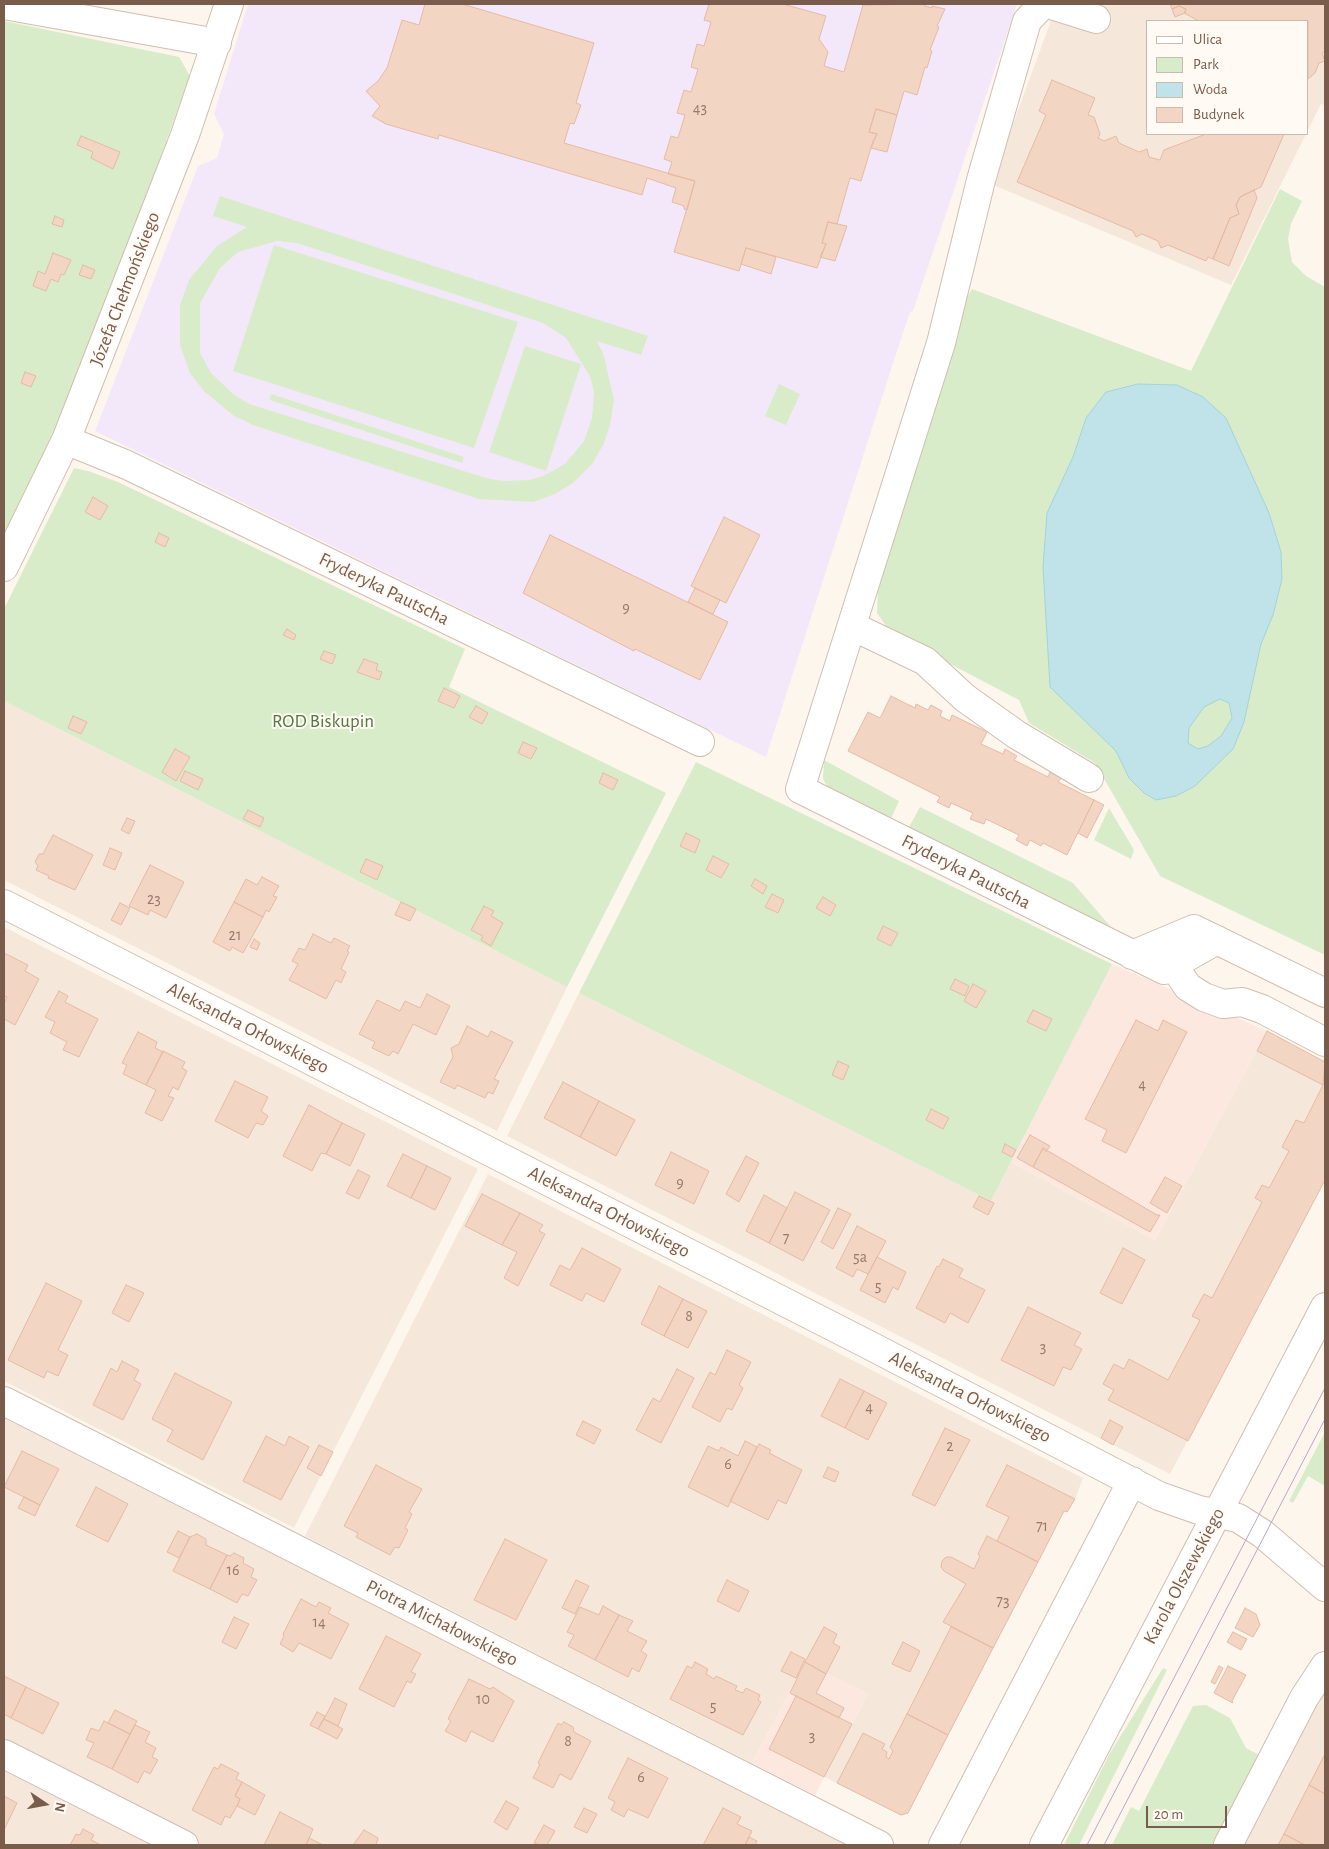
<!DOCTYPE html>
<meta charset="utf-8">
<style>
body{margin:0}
#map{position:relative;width:1329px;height:1849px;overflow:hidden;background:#fdf6ec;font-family:"Alegreya Sans",sans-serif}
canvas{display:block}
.frame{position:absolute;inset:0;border:5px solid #7a5c4d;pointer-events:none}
.legend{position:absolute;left:1146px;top:20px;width:162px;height:115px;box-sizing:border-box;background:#fffaf3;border:1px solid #cabbb1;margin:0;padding:6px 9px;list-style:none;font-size:15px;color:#7a5c4d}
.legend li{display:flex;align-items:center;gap:10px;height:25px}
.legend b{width:25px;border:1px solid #cabbb1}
.north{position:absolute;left:20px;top:1779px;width:50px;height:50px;-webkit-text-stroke:4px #fffaf3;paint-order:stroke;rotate:102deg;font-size:14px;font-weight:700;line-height:20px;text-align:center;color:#7a5c4d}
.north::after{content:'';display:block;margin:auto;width:18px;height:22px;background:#7a5c4d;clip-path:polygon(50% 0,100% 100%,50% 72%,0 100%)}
.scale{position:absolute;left:1146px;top:1806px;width:81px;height:22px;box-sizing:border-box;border:2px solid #7a5c4d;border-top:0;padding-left:6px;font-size:15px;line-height:18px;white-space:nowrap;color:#7a5c4d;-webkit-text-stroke:4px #fffaf3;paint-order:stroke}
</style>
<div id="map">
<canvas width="1329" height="1849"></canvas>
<div class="frame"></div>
<ul class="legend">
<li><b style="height:6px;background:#fff"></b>Ulica</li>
<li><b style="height:14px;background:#d8ecc9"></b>Park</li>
<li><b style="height:14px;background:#bfe3e8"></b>Woda</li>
<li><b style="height:14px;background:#f3d5c3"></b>Budynek</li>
</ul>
<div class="north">N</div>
<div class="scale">20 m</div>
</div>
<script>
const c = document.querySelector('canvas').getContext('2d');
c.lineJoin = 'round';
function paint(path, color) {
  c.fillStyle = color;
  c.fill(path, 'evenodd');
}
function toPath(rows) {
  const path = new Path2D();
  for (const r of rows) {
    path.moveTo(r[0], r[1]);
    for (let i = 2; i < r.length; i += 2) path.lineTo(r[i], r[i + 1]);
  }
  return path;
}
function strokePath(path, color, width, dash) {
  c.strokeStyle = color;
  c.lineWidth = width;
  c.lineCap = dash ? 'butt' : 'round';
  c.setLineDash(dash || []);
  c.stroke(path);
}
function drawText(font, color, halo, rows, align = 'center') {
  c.font = font + ' "Alegreya Sans",sans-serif';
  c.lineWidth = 4;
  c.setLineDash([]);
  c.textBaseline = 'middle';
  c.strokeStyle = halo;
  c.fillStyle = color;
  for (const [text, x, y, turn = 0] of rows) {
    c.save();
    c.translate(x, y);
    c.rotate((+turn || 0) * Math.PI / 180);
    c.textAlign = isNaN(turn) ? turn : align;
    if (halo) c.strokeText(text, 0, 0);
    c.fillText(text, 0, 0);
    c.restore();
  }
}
const residential = toPath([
 [1057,4,1325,4,1325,105,1321,104,1308,130,1308,21,1148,21,1148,134,1306,134,1231,285,991,184],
 [4,701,567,987,497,1131,4,880],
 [4,927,478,1169,294,1528,4,1381],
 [579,993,991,1201,1011,1162,1155,1240,1267,1031,1325,1062,1325,1180,1170,1474,507,1136],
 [488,1174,1083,1478,1075,1499,1067,1512,1064,1511,908,1813,901,1815,824,1777,868,1694,805,1663,752,1763,305,1536],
 [4,1417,853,1845,4,1845],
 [1325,1666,1325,1845,1228,1845]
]);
const commercial = toPath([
 [1112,964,1267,1031,1155,1240,1011,1162],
 [805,1662,868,1694,815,1795,752,1763]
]);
const education = toPath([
 [248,4,1017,4,913,311,910,312,896,354,766,757,95,431,198,166,217,158,224,134,214,114]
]);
const green = toPath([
 [4,21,179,57,190,76,69,406,4,540],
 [1280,189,1302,201,1291,224,1288,239,1292,262,1306,276,1325,287,1325,955,1160,876,1095,763,1029,723,1019,700,891,633,877,613,878,586,946,375,966,299,972,289,1191,371],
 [220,196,648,336,641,355,597,341,604,356,614,400,610,425,604,443,592,464,573,483,555,494,533,502,479,499,253,425,234,416,204,391,190,373,180,345,180,305,189,280,217,246,247,227,213,216],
 [277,241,297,243,543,323,566,338,590,376,594,392,592,418,584,441,565,464,543,476,529,480,503,481,486,478,249,404,233,394,211,373,200,353,200,303,220,268,238,252],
 [274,245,518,322,474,448,233,371],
 [525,346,581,364,546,471,489,452],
 [779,384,800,394,786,425,765,416],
 [271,394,464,457,462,463,270,400],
 [74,468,88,471,118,482,465,649,449,687,666,793,567,987,4,701,4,609],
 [824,760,899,801,889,823,829,789,823,779],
 [696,762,1112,964,991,1201,579,993],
 [920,807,1073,883,1116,933,908,829],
 [1109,808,1134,850,1131,859,1094,840],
 [1325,1432,1325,1486,1308,1476,1293,1503,1289,1501],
 [1163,1668,1167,1670,1079,1845,1064,1845,1110,1753],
 [1206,1705,1230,1718,1246,1748,1263,1757,1218,1845,1112,1845,1131,1807,1139,1811,1193,1706]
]);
const water = toPath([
 [1138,384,1177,385,1203,397,1226,418,1269,513,1281,552,1282,579,1273,615,1261,644,1244,722,1233,749,1195,786,1176,796,1156,800,1144,793,1129,778,1116,751,1050,687,1043,567,1047,513,1073,457,1086,418,1106,392,1138,384],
 [1220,699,1229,703,1232,718,1221,736,1208,746,1198,749,1188,743,1189,728,1204,707,1220,699]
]);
const building = toPath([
 [425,4,462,4,594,43,576,103,581,105,574,124,570,123,564,143,695,181,687,210,684,209,684,206,672,202,676,188,647,178,642,195,439,135,438,139,386,124,372,116,380,106,366,91,378,81,387,68,402,20,419,25,425,4],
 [709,4,783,4,826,16,819,39,828,52,824,66,844,72,863,5,925,4,925,6,932,8,932,6,945,9,937,26,939,27,930,50,932,51,927,68,925,67,917,95,904,91,897,115,876,109,869,132,877,134,873,141,861,181,850,178,837,224,828,222,822,243,826,244,817,268,746,248,739,271,674,252,695,181,668,174,672,162,664,159,671,136,678,138,685,115,677,113,684,90,691,92,698,69,691,67,697,44,704,46,711,22,704,20,709,4],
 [1170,4,1325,4,1325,51,1322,53,1325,61,1319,63,1315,73,1308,79,1308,21,1199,21,1184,13,1186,9,1179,6,1172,9,1170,4],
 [1179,6,1186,9,1185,13,1175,17,1172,9,1179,6],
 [1052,80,1095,98,1088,115,1094,117,1100,134,1098,138,1104,141,1116,136,1119,143,1139,152,1147,149,1149,157,1160,160,1164,150,1206,134,1284,134,1261,187,1240,197,1236,205,1239,214,1230,218,1213,259,1208,257,1206,261,1168,245,1161,248,1158,241,1142,234,1136,237,1133,231,1017,182,1046,115,1039,111,1052,80],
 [876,109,897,115,887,152,871,148,877,134,869,132,876,109],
 [81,136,120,152,113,169,91,158,93,152,77,145,81,136],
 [1254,190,1257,198,1229,266,1213,259,1230,218,1239,214,1236,205,1240,197,1254,190],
 [55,216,64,220,62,227,52,224,55,216],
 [828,222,847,226,835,261,820,257,826,244,822,243,828,222],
 [746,248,776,257,771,274,741,264,746,248],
 [53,253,71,260,64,275,61,274,58,282,51,279,46,291,33,286,38,271,45,274,53,253],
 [83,265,95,270,91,279,79,275,83,265],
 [25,372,36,376,31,387,21,383,25,372],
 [93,497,108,506,100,520,85,512,93,497],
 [724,517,760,535,726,603,691,586,724,517],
 [159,533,169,538,165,547,155,542,159,533],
 [550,535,728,622,700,680,635,649,634,651,523,593,550,535],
 [695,588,720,600,713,614,688,602,695,588],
 [287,629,296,635,294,640,283,635,287,629],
 [324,651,336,655,332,664,320,659,324,651],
 [364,659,378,664,376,670,382,672,379,680,357,672,364,659],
 [444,688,460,696,454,708,438,701,444,688],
 [891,696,915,708,916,704,928,710,931,705,942,711,940,716,950,721,952,715,987,732,981,744,1003,754,1005,749,1017,756,1014,760,1048,777,1050,772,1061,778,1058,782,1094,800,1067,855,1043,843,1041,846,1030,840,1027,846,1016,840,1019,835,986,819,984,824,970,819,973,813,951,803,949,808,937,802,940,797,848,751,868,712,880,718,891,696],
 [476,706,488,713,482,724,469,717,476,706],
 [73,716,87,722,81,734,68,728,73,716],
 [523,742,537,748,531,759,518,753,523,742],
 [175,749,190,757,176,781,162,772,175,749],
 [185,771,203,779,198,790,180,781,185,771],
 [603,773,618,780,613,790,599,783,603,773],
 [1094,800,1104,805,1087,838,1078,833,1094,800],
 [248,810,264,818,260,827,243,819,248,810],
 [127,818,135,821,129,834,121,830,127,818],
 [686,833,700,840,695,853,680,846,686,833],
 [53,835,93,855,75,890,48,878,49,876,36,870,38,866,35,862,39,854,43,854,53,835],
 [110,848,122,853,115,870,103,865,110,848],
 [713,856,729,864,721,878,706,870,713,856],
 [366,859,383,866,377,880,360,872,366,859],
 [150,865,184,882,166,918,150,910,148,915,129,906,150,865],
 [262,877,279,886,273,896,277,897,269,912,266,910,263,917,234,902,246,879,257,885,262,877],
 [755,879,767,886,763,894,751,886,755,879],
 [772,894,784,900,778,913,765,907,772,894],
 [823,897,836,905,830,916,816,908,823,897],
 [234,902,263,917,243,953,232,947,230,951,213,942,234,902],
 [401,902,416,909,410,921,395,915,401,902],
 [120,903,130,908,121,925,111,920,120,903],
 [484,906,494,911,491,916,503,923,491,946,481,940,483,936,471,930,484,906],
 [883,926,898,933,891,946,877,939,883,926],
 [313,934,331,943,334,938,350,946,347,951,349,952,341,969,346,972,341,983,336,980,326,999,289,980,298,964,292,961,299,948,305,950,313,934],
 [254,939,260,943,257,950,250,947,254,939],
 [4,953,28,965,25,971,39,979,15,1025,4,1019,4,1003,7,997,4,996,4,953],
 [955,979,969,986,965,996,950,989,955,979],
 [973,984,986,991,976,1008,964,1001,973,984],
 [59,991,68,996,65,1002,98,1019,79,1057,63,1050,67,1042,50,1033,55,1022,45,1017,59,991],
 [427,994,450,1006,436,1035,413,1024,398,1054,393,1051,389,1056,372,1048,375,1042,359,1034,377,1000,400,1011,405,1001,420,1008,427,994],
 [1033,1010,1052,1019,1046,1031,1027,1022,1033,1010],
 [1136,1020,1158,1031,1163,1020,1187,1032,1126,1153,1102,1141,1107,1130,1085,1119,1136,1020],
 [467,1026,488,1037,491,1031,513,1042,494,1079,499,1081,493,1094,488,1092,485,1098,457,1085,455,1089,440,1082,453,1057,451,1048,459,1044,467,1026],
 [1267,1031,1325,1062,1323,1085,1257,1051,1267,1031],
 [138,1032,157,1042,155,1048,163,1052,146,1085,123,1074,127,1065,122,1063,138,1032],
 [163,1051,185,1062,182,1068,187,1071,178,1090,173,1087,168,1096,174,1098,162,1121,145,1113,156,1090,146,1085,163,1051],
 [838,1061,849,1066,843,1080,832,1075,838,1061],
 [235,1081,268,1097,261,1111,268,1116,263,1125,256,1123,248,1138,215,1121,235,1081],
 [1325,1081,1325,1180,1188,1441,1108,1400,1114,1390,1103,1384,1114,1364,1124,1369,1129,1359,1168,1380,1200,1320,1192,1316,1204,1294,1212,1298,1262,1202,1255,1198,1262,1185,1269,1188,1289,1151,1282,1147,1296,1120,1304,1123,1325,1081],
 [563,1082,599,1101,580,1137,544,1118,563,1082],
 [599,1101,635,1120,616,1156,580,1137,599,1101],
 [309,1105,342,1123,326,1154,321,1153,312,1171,283,1156,309,1105],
 [931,1109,949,1118,943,1129,926,1120,931,1109],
 [342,1123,365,1134,350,1166,326,1154,342,1123],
 [1030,1135,1050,1146,1046,1152,1043,1148,1033,1167,1017,1158,1030,1135],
 [1005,1144,1016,1150,1012,1157,1002,1152,1005,1144],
 [1043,1148,1157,1215,1160,1215,1150,1232,1033,1167,1043,1148],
 [671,1152,709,1171,694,1204,655,1185,671,1152],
 [403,1154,427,1166,411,1198,387,1186,403,1154],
 [746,1156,759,1163,739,1202,726,1194,746,1156],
 [427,1166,451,1178,435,1210,411,1198,427,1166],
 [358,1170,370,1176,359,1199,346,1193,358,1170],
 [1165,1177,1182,1186,1167,1213,1150,1203,1165,1177],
 [795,1192,830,1210,803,1261,769,1243,795,1192],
 [482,1194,520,1213,502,1245,465,1226,482,1194],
 [764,1195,787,1208,769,1243,746,1231,764,1195],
 [979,1196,994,1203,988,1215,973,1207,979,1196],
 [838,1208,851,1214,833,1249,821,1242,838,1208],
 [520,1213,543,1225,539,1231,545,1234,518,1286,504,1278,517,1252,502,1245,520,1213],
 [857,1226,886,1241,868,1274,857,1269,853,1277,836,1268,857,1226],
 [582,1248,621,1269,604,1302,586,1293,582,1301,550,1285,560,1265,570,1270,582,1248],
 [1123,1248,1145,1260,1122,1304,1100,1293,1123,1248],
 [877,1257,906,1272,898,1290,893,1287,885,1303,860,1290,877,1257],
 [943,1259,963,1269,959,1277,985,1290,968,1323,950,1313,945,1323,916,1308,937,1266,939,1267,943,1259],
 [46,1283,82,1301,58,1350,68,1355,58,1376,47,1371,44,1378,8,1360,46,1283],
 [126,1285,144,1293,129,1322,112,1313,126,1285],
 [659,1286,683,1299,664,1336,641,1324,659,1286],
 [683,1299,707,1311,688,1348,664,1336,683,1299],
 [1028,1307,1081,1333,1074,1345,1082,1349,1071,1370,1063,1367,1054,1386,1001,1360,1028,1307],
 [727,1350,751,1362,739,1385,743,1388,732,1410,727,1408,720,1422,692,1407,710,1372,715,1375,727,1350],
 [122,1361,139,1370,134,1380,141,1384,123,1420,93,1405,111,1368,117,1372,122,1361],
 [677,1369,694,1378,661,1443,636,1430,653,1398,660,1402,677,1369],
 [175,1373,232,1402,203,1460,167,1441,173,1430,152,1419,175,1373],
 [840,1379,864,1391,845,1428,821,1416,840,1379],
 [864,1391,887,1403,868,1440,845,1428,864,1391],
 [1110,1420,1123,1427,1113,1445,1101,1438,1110,1420],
 [583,1421,601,1430,594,1444,576,1435,583,1421],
 [945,1428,970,1440,935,1506,912,1495,945,1428],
 [266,1436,285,1446,289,1436,309,1447,281,1500,243,1481,266,1436],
 [745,1441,757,1447,728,1507,688,1487,708,1446,719,1451,721,1447,738,1456,745,1441],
 [759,1444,771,1450,769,1453,802,1470,786,1504,778,1500,768,1520,730,1501,759,1444],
 [319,1445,333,1452,321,1476,307,1468,319,1445],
 [22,1451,59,1469,40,1505,4,1487,22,1451],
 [376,1465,422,1489,409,1512,412,1514,405,1528,408,1530,399,1548,395,1547,390,1555,356,1537,358,1533,344,1526,376,1465],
 [1007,1465,1075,1499,1067,1512,1064,1511,1038,1562,997,1541,1009,1517,986,1506,1007,1465],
 [828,1467,839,1472,835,1482,823,1477,828,1467],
 [96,1487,128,1504,108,1542,76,1526,96,1487],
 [24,1497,40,1505,35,1516,18,1508,24,1497],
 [178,1531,190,1537,179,1558,167,1552,178,1531],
 [197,1534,206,1539,206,1545,227,1555,210,1589,173,1571,190,1537,197,1534],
 [987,1536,1038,1562,993,1648,943,1622,966,1584,944,1571,941,1567,942,1561,946,1557,951,1557,974,1569,980,1556,978,1554,987,1536],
 [505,1539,547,1560,516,1620,474,1600,505,1539],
 [234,1553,244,1558,243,1563,254,1569,251,1577,257,1580,248,1596,242,1594,237,1603,210,1589,227,1555,230,1556,234,1553],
 [576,1580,589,1586,575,1614,562,1608,576,1580],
 [727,1580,749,1591,739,1612,717,1601,727,1580],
 [301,1599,316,1607,319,1602,331,1608,328,1613,349,1624,331,1659,299,1643,293,1652,280,1644,284,1636,283,1634,301,1599],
 [603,1606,619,1615,595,1660,568,1646,574,1635,567,1632,580,1607,599,1615,603,1606],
 [1245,1608,1256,1614,1260,1625,1253,1637,1235,1628,1245,1608],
 [619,1615,633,1621,627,1631,647,1641,641,1651,647,1655,639,1672,632,1668,628,1677,595,1660,619,1615],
 [234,1617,249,1624,236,1649,222,1642,234,1617],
 [824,1627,837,1634,833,1643,840,1647,826,1674,805,1662,824,1627],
 [951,1627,993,1648,948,1735,907,1714,951,1627],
 [1233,1632,1247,1639,1241,1650,1227,1642,1233,1632],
 [386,1636,421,1654,411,1672,416,1674,411,1683,407,1681,394,1707,359,1689,386,1636],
 [903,1642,920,1651,910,1672,892,1664,903,1642],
 [791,1652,805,1659,796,1678,781,1671,791,1652],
 [695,1662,708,1669,706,1674,714,1679,716,1676,737,1686,735,1690,743,1693,746,1688,760,1695,758,1700,761,1702,743,1735,670,1699,687,1666,692,1668,695,1662],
 [805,1662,826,1674,816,1693,844,1708,839,1718,790,1693,805,1662],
 [1219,1666,1223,1668,1215,1684,1211,1682,1219,1666],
 [1228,1666,1246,1675,1232,1701,1233,1703,1214,1693,1228,1666],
 [4,1676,26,1687,11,1718,4,1714,4,1676],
 [469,1679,490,1689,493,1687,514,1701,493,1742,471,1731,466,1742,445,1731,451,1721,448,1719,469,1679],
 [26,1687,59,1703,43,1734,11,1718,26,1687],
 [796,1696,852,1724,824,1777,769,1749,796,1696],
 [335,1698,347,1704,338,1726,324,1719,335,1698],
 [115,1710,137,1721,130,1734,108,1723,115,1710],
 [317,1712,325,1716,318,1729,310,1725,317,1712],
 [907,1714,948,1735,908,1813,901,1815,837,1783,863,1733,885,1744,882,1749,887,1752,886,1757,889,1759,893,1751,890,1747,907,1714],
 [324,1719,343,1729,337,1739,318,1729,324,1719],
 [104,1721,130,1734,112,1769,87,1757,94,1743,86,1740,91,1728,99,1731,104,1721],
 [564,1722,573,1727,574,1732,591,1741,571,1780,560,1774,553,1788,533,1778,540,1764,538,1763,558,1723,561,1725,564,1722],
 [135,1725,150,1732,145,1742,156,1748,152,1757,158,1760,150,1774,144,1771,138,1783,112,1769,135,1725],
 [1325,1754,1325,1794,1309,1785,1325,1754],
 [628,1758,668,1778,648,1818,628,1809,624,1817,611,1810,615,1802,608,1798,628,1758],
 [221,1764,239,1773,236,1779,242,1782,235,1796,240,1799,237,1806,230,1818,225,1816,221,1825,192,1810,214,1767,218,1769,221,1764],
 [242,1782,265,1795,255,1815,237,1806,240,1799,235,1796,242,1782],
 [1309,1785,1325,1794,1325,1845,1305,1845,1284,1834,1309,1785],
 [4,1796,17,1803,4,1830,4,1796],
 [506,1801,519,1808,507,1830,494,1822,506,1801],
 [584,1808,597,1814,587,1833,574,1827,584,1808],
 [723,1808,741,1817,737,1824,752,1831,745,1845,703,1845,723,1808],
 [280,1812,313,1829,306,1845,264,1845,280,1812],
 [544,1825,555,1831,547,1845,540,1845,534,1843,544,1825],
 [83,1829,94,1835,91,1840,101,1845,70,1845,76,1834,80,1835,83,1829],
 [364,1830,378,1838,376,1845,353,1845,364,1830],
 [1284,1834,1305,1845,1278,1845,1284,1834],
 [749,1837,757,1841,755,1845,745,1845,749,1837],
 [309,1838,323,1845,306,1845,309,1838]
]);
const minor = toPath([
 [1043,4,1027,21,981,180,941,343,800,789,1164,970,1217,940],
 [1048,4,1096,19],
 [4,5,217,43],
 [66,440,127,465,700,742],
 [4,567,66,440,185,135,229,4],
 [852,626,925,661,965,698,1017,735,1089,778],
 [4,904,869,1345,1159,1496,1199,1510,1238,1518,1263,1534,1325,1587],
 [1132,955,1194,929,1325,993],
 [1173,965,1188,987,1204,997,1223,1004,1242,1002,1262,1009,1325,1042],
 [4,1401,879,1845],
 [4,1754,184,1845],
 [943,1845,1132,1481],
 [1044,1845,1325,1307],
 [1228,1845,1304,1698,1325,1666]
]);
const tram = toPath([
 [1087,1845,1325,1388],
 [1104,1845,1325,1419]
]);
const numberNames = [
 ["43",700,108],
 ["9",626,608],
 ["23",154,899],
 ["21",235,935],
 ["4",1142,1084],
 ["9",680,1183],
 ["7",786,1238],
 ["5a",860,1257],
 ["5",878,1286],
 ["8",689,1316],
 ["3",1043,1347],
 ["4",869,1407],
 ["2",950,1446],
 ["6",728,1464],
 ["71",1042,1526],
 ["16",233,1570],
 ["73",1003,1601],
 ["14",319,1622],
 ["10",483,1699],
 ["5",713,1706],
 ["3",812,1736],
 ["8",568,1741],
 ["6",641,1777]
];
const streetNames = [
 ["Józefa Chełmońskiego",125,289,-69],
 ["Fryderyka Pautscha",384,589,26],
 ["Fryderyka Pautscha",966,872,27],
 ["Aleksandra Orłowskiego",248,1028,27],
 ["Aleksandra Orłowskiego",609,1212,27],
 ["Aleksandra Orłowskiego",970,1397,27],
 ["Karola Olszewskiego",1184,1576,-62],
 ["Piotra Michałowskiego",442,1623,27]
];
const parkNames = [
 ["ROD Biskupin",323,721]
];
paint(residential, '#f5e8da');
paint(commercial, '#fde8e0');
paint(education, '#f3e8fa');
paint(green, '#d8ecc9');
paint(water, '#bfe3e8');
strokePath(water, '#a5d3da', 1);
paint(building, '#f3d5c3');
strokePath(building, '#e6bba3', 1);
strokePath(minor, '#d1beb0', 30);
strokePath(minor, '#fff', 28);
strokePath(tram, '#b9a8c9', 1);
drawText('16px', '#987a6a', null, numberNames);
drawText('19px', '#7a5c4d', '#fffaf3', streetNames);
drawText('19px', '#537a41', '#fffaf3', parkNames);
</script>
